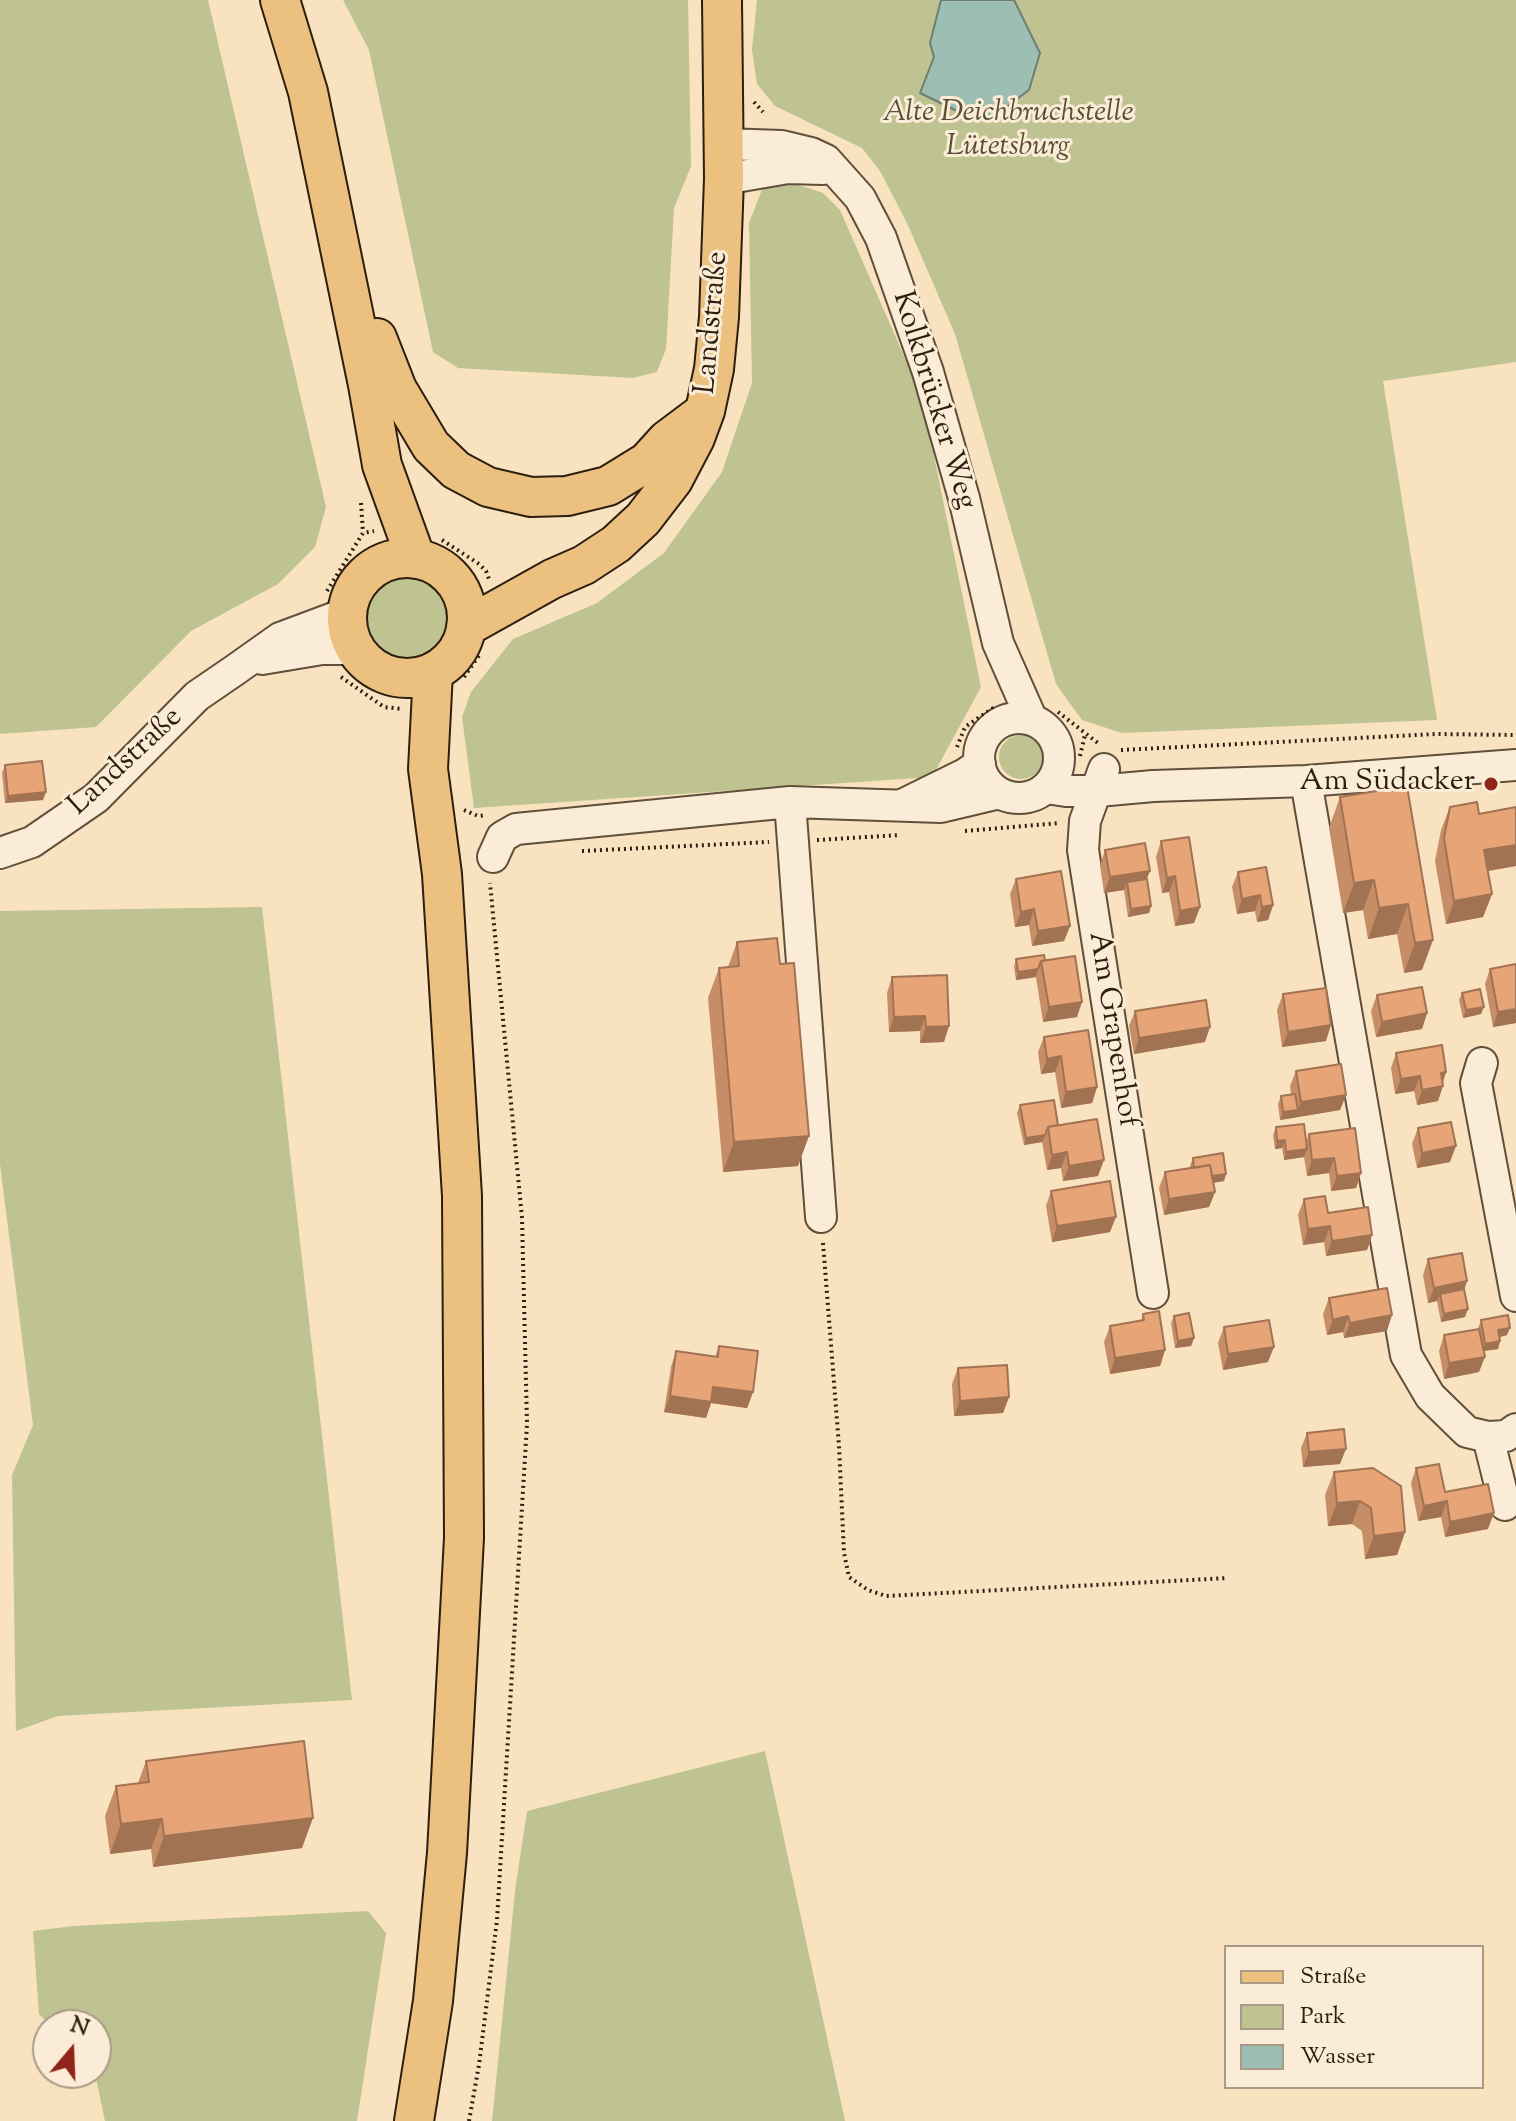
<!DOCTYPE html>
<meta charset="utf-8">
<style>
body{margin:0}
#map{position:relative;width:1516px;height:2121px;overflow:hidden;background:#f8e2c0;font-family:"Sorts Mill Goudy",serif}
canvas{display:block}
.legend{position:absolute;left:1224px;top:1945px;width:260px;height:144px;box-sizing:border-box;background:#faecd6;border:2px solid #a89a86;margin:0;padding:10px 14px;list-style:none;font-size:24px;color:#2d1e0f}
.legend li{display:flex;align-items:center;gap:16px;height:40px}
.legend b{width:40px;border:2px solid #a89a86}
.north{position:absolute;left:32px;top:2009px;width:80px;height:80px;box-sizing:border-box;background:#faecd6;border:2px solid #a89a86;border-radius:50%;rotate:19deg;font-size:22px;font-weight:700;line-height:32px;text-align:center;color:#2d1e0f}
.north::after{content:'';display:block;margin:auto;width:28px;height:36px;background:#8f2418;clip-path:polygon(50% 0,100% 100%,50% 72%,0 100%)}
</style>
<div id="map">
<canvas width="1516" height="2121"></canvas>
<ul class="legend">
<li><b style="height:10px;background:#ecc180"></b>Straße</li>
<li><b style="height:22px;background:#bec391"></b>Park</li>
<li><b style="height:22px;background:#9dbeb2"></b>Wasser</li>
</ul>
<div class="north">N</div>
</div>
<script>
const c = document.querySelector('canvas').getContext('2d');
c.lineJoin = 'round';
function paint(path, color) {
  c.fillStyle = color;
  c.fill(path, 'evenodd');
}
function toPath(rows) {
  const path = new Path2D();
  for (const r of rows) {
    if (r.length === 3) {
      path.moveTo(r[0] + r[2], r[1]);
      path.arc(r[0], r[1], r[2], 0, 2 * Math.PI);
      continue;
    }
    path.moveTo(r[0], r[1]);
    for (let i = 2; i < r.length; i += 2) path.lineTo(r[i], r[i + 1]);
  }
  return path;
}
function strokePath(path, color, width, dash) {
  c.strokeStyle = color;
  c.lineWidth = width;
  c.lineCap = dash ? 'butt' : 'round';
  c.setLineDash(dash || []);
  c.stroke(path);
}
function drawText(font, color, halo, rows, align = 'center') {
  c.font = font + ' "Sorts Mill Goudy",serif';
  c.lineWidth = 6;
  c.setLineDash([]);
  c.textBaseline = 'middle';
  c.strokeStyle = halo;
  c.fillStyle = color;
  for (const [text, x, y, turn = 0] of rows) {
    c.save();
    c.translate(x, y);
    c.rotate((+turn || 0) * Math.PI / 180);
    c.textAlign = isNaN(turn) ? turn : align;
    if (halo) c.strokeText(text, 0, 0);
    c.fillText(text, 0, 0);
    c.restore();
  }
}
const green = toPath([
 [0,0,208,0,326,507,315,547,278,584,191,631,96,727,0,734],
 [343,0,688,0,691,166,674,208,666,349,657,372,633,378,458,368,433,352,369,50],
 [757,0,1516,0,1516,362,1383,381,1437,720,1122,733,1082,720,1056,684,955,334,907,223,880,171,862,148,775,106,757,84,752,50],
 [765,182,793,183,823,193,840,210,922,397,981,687,932,777,474,808,462,717,471,692,513,639,597,603,664,553,722,472,752,383,749,223],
 [405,619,42],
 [1021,757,22],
 [262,907,352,1700,58,1716,16,1731,12,1475,33,1425,0,1164,0,911],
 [765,1751,845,2121,492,2121,515,1891,527,1811],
 [368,1911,386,1933,357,2121,105,2121,95,2073,96,2025,50,2025,39,2014,33,1931,73,1926]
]);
const water = toPath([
 [941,0,1014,0,1040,53,1029,90,993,117,957,111,920,93,934,57,930,43,941,0]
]);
const path = toPath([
 [754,102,763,112],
 [361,503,363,533],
 [442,540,479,564,486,571,489,579],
 [327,591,363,533,374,531],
 [341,677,384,707,402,709],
 [464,677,480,654],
 [1058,712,1098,743],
 [957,747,965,727,996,706],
 [1121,750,1436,734,1516,735],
 [1080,756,1085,735],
 [464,810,478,816,486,815],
 [965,831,1060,823],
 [817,840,900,835],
 [582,851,769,842],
 [823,1243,839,1446,844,1553,849,1577,868,1590,886,1596,1228,1578],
 [469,2121,479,2065,497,1920,527,1424,522,1218,490,883]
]);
const minor = toPath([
 [723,144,782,146,811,153,826,160,860,198,881,238,928,372,964,498,998,643,1032,720],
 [724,179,788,168,823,169],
 [262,659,322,649,355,649],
 [1019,758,40],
 [1104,769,1085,821,1083,850,1153,1293],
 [1306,781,1406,1355,1430,1396,1467,1432,1488,1437,1506,1436,1516,1429],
 [1046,788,1066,791,1098,791,1153,786,1306,781,1516,765],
 [790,802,821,1217],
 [904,804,965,774,980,764],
 [0,853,32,842,96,798,197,696,235,670,280,638,347,613],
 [493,857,502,837,516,829,790,802,941,807,1000,793],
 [1482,1063,1476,1083,1516,1296],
 [1488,1437,1505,1505]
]);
const major = toPath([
 [280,0,308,92,368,385,382,465,416,559],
 [377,338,397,389,431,446,456,470,488,487,531,497,567,496,608,486,647,462,667,440,699,416],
 [407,618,60],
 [466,627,552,579,584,565,616,544,643,519,673,480,695,438,705,411,714,369,719,317,724,179,722,0],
 [414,2121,433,2001,447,1853,464,1538,462,1196,442,874,428,769,433,672]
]);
const wall = toPath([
 [5,765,43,800,5,803,2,773],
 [1407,786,1422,970,1404,973,1397,934,1368,939,1363,910,1343,913,1329,828,1340,797],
 [1450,807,1479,814,1516,807,1516,866,1488,871,1492,894,1483,917,1446,924,1435,861,1441,830],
 [1161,841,1200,907,1194,923,1175,926,1169,892,1162,893,1156,857],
 [1105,850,1147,879,1151,906,1149,913,1128,917,1124,890,1104,893,1100,865],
 [1238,872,1273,905,1268,920,1257,922,1255,911,1237,914,1232,887],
 [1016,879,1070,926,1064,941,1032,946,1029,925,1015,927,1010,894],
 [737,942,798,1166,723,1172,708,998,719,968,728,967],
 [1016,959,1045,961,1077,1017,1043,1022,1036,977,1016,980,1014,967],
 [1516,964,1516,1023,1493,1027,1485,984,1490,969],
 [947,975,944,1042,920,1043,920,1031,889,1032,887,993,892,977],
 [1462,993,1481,1014,1463,1018,1459,1000],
 [1283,994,1326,1041,1282,1047,1277,1010],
 [1377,995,1427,1013,1422,1029,1376,1037,1371,1011],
 [1135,1011,1205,1042,1134,1054,1129,1026],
 [1044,1037,1097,1087,1092,1103,1061,1108,1055,1072,1041,1074,1038,1052],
 [1396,1053,1446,1072,1438,1101,1417,1105,1414,1091,1395,1094,1391,1068],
 [1296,1071,1346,1095,1340,1110,1280,1120,1278,1104,1281,1096,1291,1094,1290,1086],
 [1020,1105,1058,1125,1098,1176,1063,1181,1061,1168,1047,1170,1042,1142,1024,1145,1017,1113],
 [1276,1127,1306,1142,1309,1134,1361,1173,1356,1188,1331,1191,1329,1173,1307,1176,1304,1157,1284,1160,1282,1148,1275,1149,1273,1135],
 [1418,1128,1450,1162,1417,1168,1412,1144],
 [1193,1158,1226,1174,1224,1181,1213,1183,1215,1192,1209,1207,1164,1215,1159,1188,1165,1172,1190,1168,1190,1166],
 [1051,1191,1110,1232,1052,1242,1046,1206],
 [1304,1199,1328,1213,1372,1235,1367,1250,1326,1256,1324,1242,1303,1245,1298,1215],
 [1428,1259,1464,1289,1465,1317,1441,1322,1437,1301,1428,1303,1423,1275],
 [1329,1298,1387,1331,1344,1338,1343,1332,1327,1335,1323,1314],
 [1143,1314,1165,1350,1160,1366,1110,1374,1104,1342,1110,1326,1141,1321],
 [1174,1316,1194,1338,1191,1346,1175,1348,1171,1323],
 [1481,1320,1507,1335,1500,1337,1500,1341,1498,1349,1484,1351,1479,1372,1444,1379,1439,1351,1444,1335,1478,1329],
 [1224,1327,1268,1362,1223,1370,1218,1343],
 [719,1346,753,1392,747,1408,711,1403,706,1418,664,1412,671,1367,676,1351,715,1357],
 [958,1368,1009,1397,1003,1413,954,1416,952,1384],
 [1307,1433,1340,1464,1303,1467,1301,1448],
 [1416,1468,1445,1492,1488,1529,1445,1537,1441,1517,1418,1521,1411,1483],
 [1334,1472,1405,1532,1397,1555,1365,1559,1362,1531,1352,1524,1328,1526,1325,1495],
 [146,1761,302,1848,153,1867,151,1849,110,1854,105,1816,116,1786,138,1783]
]);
const shadedWall = toPath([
 [46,792,43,800,5,803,8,796],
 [1516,845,1516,866,1476,873,1484,850],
 [1150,871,1144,886,1127,882,1124,890,1104,893,1110,877],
 [1175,876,1169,892,1162,893,1167,878],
 [1374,880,1363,910,1343,913,1354,883],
 [1492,894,1483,917,1446,924,1454,901],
 [1260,895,1255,911,1237,914,1242,899],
 [1408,904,1397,934,1368,939,1379,908],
 [1273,905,1268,920,1257,922,1262,907],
 [1151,906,1149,913,1128,917,1131,909],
 [1200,907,1194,923,1175,926,1180,911],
 [1034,909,1029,925,1015,927,1021,912],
 [1070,926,1064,941,1032,946,1038,931],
 [1433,940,1422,970,1404,973,1415,943],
 [1038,969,1036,977,1016,980,1018,972],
 [1082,1002,1077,1017,1043,1022,1049,1007],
 [1484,1007,1481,1014,1463,1018,1466,1010],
 [1516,1009,1516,1023,1493,1027,1498,1012],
 [1427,1013,1422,1029,1376,1037,1382,1022],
 [925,1016,920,1031,889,1032,894,1017],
 [1331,1025,1326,1041,1282,1047,1288,1032],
 [949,1026,944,1042,920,1043,926,1027],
 [1210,1027,1205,1042,1134,1054,1139,1038],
 [1061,1056,1055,1072,1041,1074,1047,1059],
 [1446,1072,1441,1086,1443,1086,1438,1101,1417,1105,1422,1090,1441,1073],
 [1420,1076,1414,1091,1395,1094,1401,1079],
 [1097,1087,1092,1103,1061,1108,1066,1092],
 [1346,1095,1340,1110,1280,1120,1283,1112,1298,1110,1301,1102],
 [1045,1135,1042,1142,1024,1145,1026,1138],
 [809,1136,798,1166,723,1172,734,1142],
 [1285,1140,1282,1148,1275,1149,1277,1141],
 [1456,1146,1450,1162,1417,1168,1422,1153],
 [1307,1149,1304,1157,1284,1160,1286,1152],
 [1067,1152,1061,1168,1047,1170,1052,1155],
 [1334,1158,1329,1173,1307,1176,1312,1160],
 [1104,1160,1098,1176,1063,1181,1069,1166],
 [1361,1173,1356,1188,1331,1191,1337,1176],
 [1226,1174,1224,1181,1206,1184,1208,1177],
 [1215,1192,1209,1207,1164,1215,1169,1199],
 [1116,1217,1110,1232,1052,1242,1057,1226],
 [1330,1226,1324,1242,1303,1245,1308,1229],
 [1372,1235,1367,1250,1326,1256,1332,1241],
 [1467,1281,1462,1297,1440,1294,1437,1301,1428,1303,1434,1288],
 [1468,1309,1465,1317,1441,1322,1444,1314],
 [1392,1315,1387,1331,1344,1338,1350,1323],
 [1348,1316,1343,1332,1327,1335,1333,1320],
 [1510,1328,1507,1335,1496,1338,1498,1330],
 [1194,1338,1191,1346,1175,1348,1178,1341],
 [1500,1341,1498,1349,1483,1351,1485,1344],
 [1274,1347,1268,1362,1223,1370,1228,1354],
 [1165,1350,1160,1366,1110,1374,1115,1358],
 [1485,1357,1479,1372,1444,1379,1449,1363],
 [713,1387,753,1392,747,1408,711,1403,706,1418,664,1412,670,1396],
 [1009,1397,1003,1413,954,1416,960,1401],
 [1346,1449,1340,1464,1303,1467,1309,1452],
 [1360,1501,1352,1524,1328,1526,1337,1503],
 [1447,1501,1441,1517,1418,1521,1424,1506],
 [1494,1513,1488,1529,1445,1537,1450,1522],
 [1405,1532,1397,1555,1365,1559,1374,1536],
 [313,1818,302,1848,153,1867,164,1836],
 [162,1819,151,1849,110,1854,121,1824]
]);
const building = toPath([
 [42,761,46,792,8,796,5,765,42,761],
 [1407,786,1433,940,1415,943,1408,904,1379,908,1374,880,1354,883,1340,797,1407,786],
 [1477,802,1479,814,1516,807,1516,845,1484,850,1492,894,1454,901,1444,838,1450,807,1477,802],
 [1189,837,1200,907,1180,911,1175,876,1167,878,1161,841,1189,837],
 [1145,843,1150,871,1110,877,1105,850,1145,843],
 [1266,867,1273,905,1262,907,1260,895,1242,899,1238,872,1266,867],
 [1061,871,1070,926,1038,931,1034,909,1021,912,1016,879,1061,871],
 [1147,879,1151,906,1131,909,1127,882,1147,879],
 [777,938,780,964,794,963,809,1136,734,1142,719,968,739,966,737,942,777,938],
 [1044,955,1045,961,1041,961,1038,969,1018,972,1016,959,1044,955],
 [1075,956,1082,1002,1049,1007,1041,961,1075,956],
 [1516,964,1516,1009,1498,1012,1490,969,1516,964],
 [947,975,949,1026,926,1027,925,1016,894,1017,892,977,947,975],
 [1422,987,1427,1013,1382,1022,1377,995,1422,987],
 [1326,988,1331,1025,1288,1032,1283,994,1326,988],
 [1480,989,1484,1007,1466,1010,1462,993,1480,989],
 [1206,1000,1210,1027,1139,1038,1135,1011,1206,1000],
 [1088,1030,1097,1087,1066,1092,1061,1056,1047,1059,1044,1037,1088,1030],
 [1442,1045,1446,1072,1441,1073,1443,1086,1422,1090,1420,1076,1401,1079,1396,1053,1442,1045],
 [1341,1064,1346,1095,1301,1102,1296,1071,1341,1064],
 [1295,1094,1298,1110,1283,1112,1281,1096,1295,1094],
 [1054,1100,1058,1125,1048,1127,1045,1135,1026,1138,1020,1105,1054,1100],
 [1097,1119,1104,1160,1069,1166,1067,1152,1052,1155,1048,1127,1097,1119],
 [1451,1122,1456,1146,1422,1153,1418,1128,1451,1122],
 [1304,1124,1307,1149,1286,1152,1285,1140,1277,1141,1276,1127,1304,1124],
 [1355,1128,1361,1173,1337,1176,1334,1158,1312,1160,1309,1134,1355,1128],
 [1223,1153,1226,1174,1212,1176,1210,1165,1194,1168,1193,1158,1223,1153],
 [1210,1165,1215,1192,1169,1199,1165,1172,1210,1165],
 [1110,1181,1116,1217,1057,1226,1051,1191,1110,1181],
 [1325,1196,1328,1213,1368,1207,1372,1235,1332,1241,1330,1226,1308,1229,1304,1199,1325,1196],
 [1462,1253,1467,1281,1434,1288,1428,1259,1462,1253],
 [1387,1288,1392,1315,1350,1323,1348,1316,1333,1320,1329,1298,1387,1288],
 [1464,1289,1468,1309,1444,1314,1440,1294,1464,1289],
 [1159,1311,1165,1350,1115,1358,1110,1326,1144,1320,1143,1314,1159,1311],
 [1189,1313,1194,1338,1178,1341,1174,1316,1189,1313],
 [1508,1315,1510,1328,1498,1330,1500,1341,1485,1344,1481,1320,1508,1315],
 [1269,1320,1274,1347,1228,1354,1224,1327,1269,1320],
 [1479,1329,1485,1357,1449,1363,1444,1335,1479,1329],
 [719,1346,758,1351,753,1392,713,1387,711,1402,670,1396,676,1351,718,1357,719,1346],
 [1007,1365,1009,1397,960,1401,958,1368,1007,1365],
 [1344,1429,1346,1449,1309,1452,1307,1433,1344,1429],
 [1439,1464,1445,1492,1488,1484,1494,1513,1450,1522,1447,1501,1424,1506,1416,1468,1439,1464],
 [1373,1468,1401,1486,1405,1532,1374,1536,1371,1508,1360,1501,1337,1503,1334,1472,1373,1468],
 [304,1741,313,1818,164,1836,162,1819,121,1824,116,1786,149,1782,146,1761,304,1741]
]);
const markers = [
 [1491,784,8,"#8f2418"]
];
const parkNames = [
 ["Alte Deichbruchstelle",1008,115],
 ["Lütetsburg",1008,149]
];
const streetNames = [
 ["Landstraße",714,323,-85],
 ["Kolkbrücker Weg",932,401,73],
 ["Landstraße",127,763,-43],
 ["Am Grapenhof",1111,1030,81]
];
const poiNames = [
 ["Am Südacker",1475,784]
];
paint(green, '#bec391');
paint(water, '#9dbeb2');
strokePath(water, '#707e71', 2);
strokePath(minor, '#604f3b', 34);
strokePath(major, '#2d1e0f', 42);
strokePath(path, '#2d1e0f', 4, [2, 4]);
strokePath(minor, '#faecd6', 30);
strokePath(major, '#ecc180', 38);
paint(wall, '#c68d66');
paint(shadedWall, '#a17353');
paint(building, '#e6a477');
strokePath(building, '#a17353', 2);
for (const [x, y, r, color] of markers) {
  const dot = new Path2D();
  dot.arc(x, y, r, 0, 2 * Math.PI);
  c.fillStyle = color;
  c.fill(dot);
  strokePath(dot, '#faecd6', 3);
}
drawText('italic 30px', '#585036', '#faecd6', parkNames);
drawText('30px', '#2d1e0f', '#faecd6', streetNames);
drawText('30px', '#2d1e0f', '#faecd6', poiNames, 'right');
</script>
